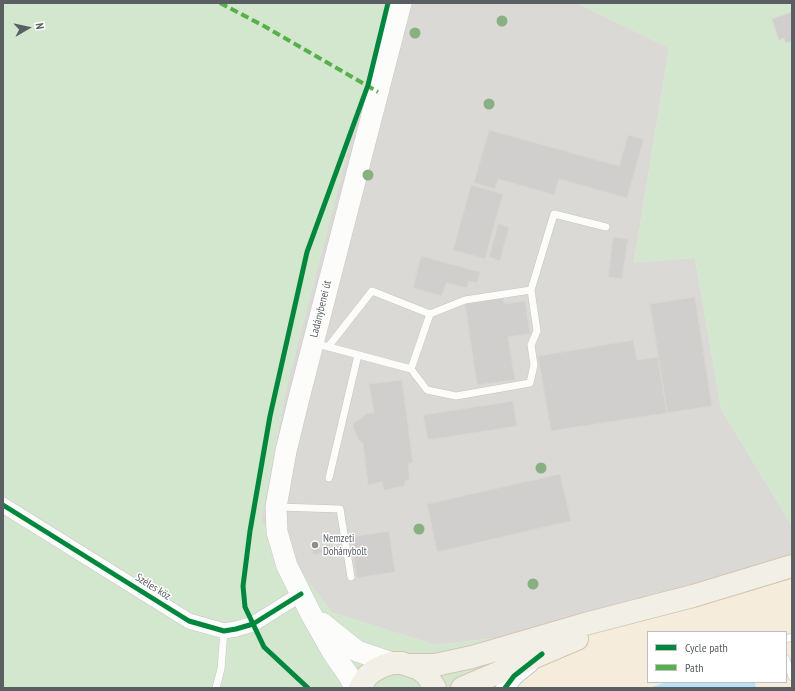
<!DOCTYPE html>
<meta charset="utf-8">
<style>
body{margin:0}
#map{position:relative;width:795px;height:691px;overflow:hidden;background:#eae8e4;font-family:"PT Sans Narrow",sans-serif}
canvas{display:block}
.frame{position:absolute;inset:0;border:4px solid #5a5f63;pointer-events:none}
.legend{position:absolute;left:647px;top:631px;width:140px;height:52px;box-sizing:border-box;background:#fff;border:1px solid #bdbfc1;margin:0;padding:5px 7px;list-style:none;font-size:12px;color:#5a5f63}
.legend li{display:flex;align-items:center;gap:8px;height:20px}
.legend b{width:20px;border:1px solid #bdbfc1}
.north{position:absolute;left:8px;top:8px;width:40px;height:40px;-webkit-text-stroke:3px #fff;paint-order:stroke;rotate:81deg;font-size:11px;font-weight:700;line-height:16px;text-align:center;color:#5a5f63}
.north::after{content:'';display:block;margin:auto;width:14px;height:18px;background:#5a5f63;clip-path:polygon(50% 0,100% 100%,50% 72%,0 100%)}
</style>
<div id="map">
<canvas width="795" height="691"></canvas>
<div class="frame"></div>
<ul class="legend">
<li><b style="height:5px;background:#00873e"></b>Cycle path</li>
<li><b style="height:5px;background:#58b04a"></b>Path</li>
</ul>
<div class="north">N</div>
</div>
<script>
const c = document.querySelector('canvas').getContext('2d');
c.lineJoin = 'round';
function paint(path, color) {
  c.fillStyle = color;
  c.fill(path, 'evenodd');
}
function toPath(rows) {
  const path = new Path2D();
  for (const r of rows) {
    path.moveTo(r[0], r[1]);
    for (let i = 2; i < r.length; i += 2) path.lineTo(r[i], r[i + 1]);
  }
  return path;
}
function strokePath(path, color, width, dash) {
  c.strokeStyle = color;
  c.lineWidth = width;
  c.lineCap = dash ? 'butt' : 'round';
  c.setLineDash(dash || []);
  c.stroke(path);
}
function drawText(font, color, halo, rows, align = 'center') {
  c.font = font + ' "PT Sans Narrow",sans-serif';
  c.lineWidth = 3;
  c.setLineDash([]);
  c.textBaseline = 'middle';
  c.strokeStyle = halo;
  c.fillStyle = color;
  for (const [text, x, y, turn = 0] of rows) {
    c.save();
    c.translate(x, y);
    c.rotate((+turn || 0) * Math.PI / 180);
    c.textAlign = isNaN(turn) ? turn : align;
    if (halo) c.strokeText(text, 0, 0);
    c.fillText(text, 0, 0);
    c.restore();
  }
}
const commercial = toPath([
 [792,560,792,688,509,688,499,655],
 [648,632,786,632,786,682,648,682]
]);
const industrial = toPath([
 [386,3,577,3,669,48,634,262,695,258,721,409,792,526,792,560,499,655,495,638,435,645,331,612,261,520,287,385]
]);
const green = toPath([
 [3,3,386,3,287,385,261,520,332,612,435,645,495,638,509,688,3,688],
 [577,3,792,3,792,526,721,409,695,258,634,263,669,48]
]);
const water = toPath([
 [667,682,755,682,756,688,649,688]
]);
const building = toPath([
 [792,12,792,41,786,43,784,38,779,40,772,19,792,12],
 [489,130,619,166,628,135,644,139,627,198,559,179,554,195,498,179,495,189,474,183,489,130],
 [471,185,503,194,485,259,453,250,471,185],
 [498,224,509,227,500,261,489,257,498,224],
 [613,237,628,239,622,279,608,277,613,237],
 [421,256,480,272,477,283,469,281,467,288,446,283,442,296,413,288,421,256],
 [695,297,712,406,667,413,650,304,695,297],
 [503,298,504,304,525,301,530,334,508,337,515,380,477,385,465,304,503,298],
 [633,340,637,360,658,357,667,413,551,431,538,356,633,340],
 [402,380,413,462,408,464,410,480,405,481,405,486,384,490,382,482,368,485,363,443,358,439,353,427,354,422,359,420,366,414,374,412,369,384,402,380],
 [513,401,517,426,428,440,423,415,513,401],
 [560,474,571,521,437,552,427,504,560,474],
 [389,531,395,572,357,578,350,537,389,531],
 [318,541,319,549,325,549,326,553,313,555,311,542,318,541]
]);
const service = toPath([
 [314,343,411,369,427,390,456,396,530,383,534,365,531,345,537,331,531,290,554,214,606,227],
 [328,347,372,291,430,314],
 [411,369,430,314,465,300,531,290],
 [329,478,358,355],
 [279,507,340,509,351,577],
 [786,639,792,637],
 [786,659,792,677],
 [216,688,221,669,224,631]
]);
const minor = toPath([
 [3,505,189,621,224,631,236,629,253,624,301,594]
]);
const tertiary = toPath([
 [505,688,514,676,530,663]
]);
const secondary = toPath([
 [322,623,357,651,392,663],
 [355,688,349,676,333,653,311,614,287,566,277,532,276,507,286,451,300,394,401,3]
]);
const primary = toPath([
 [411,665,435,665,472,657,585,624,693,596,792,566],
 [360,688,367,676,375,670,383,666,392,663,402,663,419,669,426,674,435,688],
 [462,688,577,639]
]);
const quiet = toPath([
 [220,3,264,26,378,92]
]);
const cycleway = toPath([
 [3,505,189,621,224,631,236,629,253,624,301,594],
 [308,688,264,647,245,607,243,586,250,531,270,416,307,252,368,85,388,3],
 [505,688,514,676,542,654]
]);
const trees = [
 [502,21],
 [415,33],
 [489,104],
 [368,175],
 [541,468],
 [419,529],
 [533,584]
];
const markers = [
 [315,545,4,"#8c8f90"]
];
const streetNames = [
 ["Ladánybenei út",321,309,-76],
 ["Széles köz",153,587,32]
];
const poiNames = [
 ["Nemzeti",323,539],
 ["Dohánybolt",323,552]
];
paint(commercial, '#f6ecdc');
paint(industrial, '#dbd9d5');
paint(green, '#d3e7ce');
paint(water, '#b6e2f7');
paint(building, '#d1cfcd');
strokePath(building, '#dad7d3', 1);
strokePath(service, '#c5c5c5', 8);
strokePath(minor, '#c5c5c5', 16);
strokePath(tertiary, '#c5c5c5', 20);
strokePath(secondary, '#c6c7c7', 22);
strokePath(primary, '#d3c6b1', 24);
strokePath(service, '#fcfcfb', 7);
strokePath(minor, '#fcfcfb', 15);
strokePath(tertiary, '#fcfcfb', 18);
strokePath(secondary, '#fcfcfb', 21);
strokePath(primary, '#f2efe7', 22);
strokePath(quiet, '#58b04a', 4, [8, 4]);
strokePath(cycleway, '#00873e', 5);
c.fillStyle = '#88b082';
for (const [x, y] of trees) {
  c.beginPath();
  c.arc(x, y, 5.5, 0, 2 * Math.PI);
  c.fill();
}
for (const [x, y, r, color] of markers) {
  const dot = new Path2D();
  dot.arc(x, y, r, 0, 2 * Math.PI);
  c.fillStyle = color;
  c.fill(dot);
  strokePath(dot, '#fff', 1.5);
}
drawText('11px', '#5a5f63', '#fff', streetNames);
drawText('11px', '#5a5f63', '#fff', poiNames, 'left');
</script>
